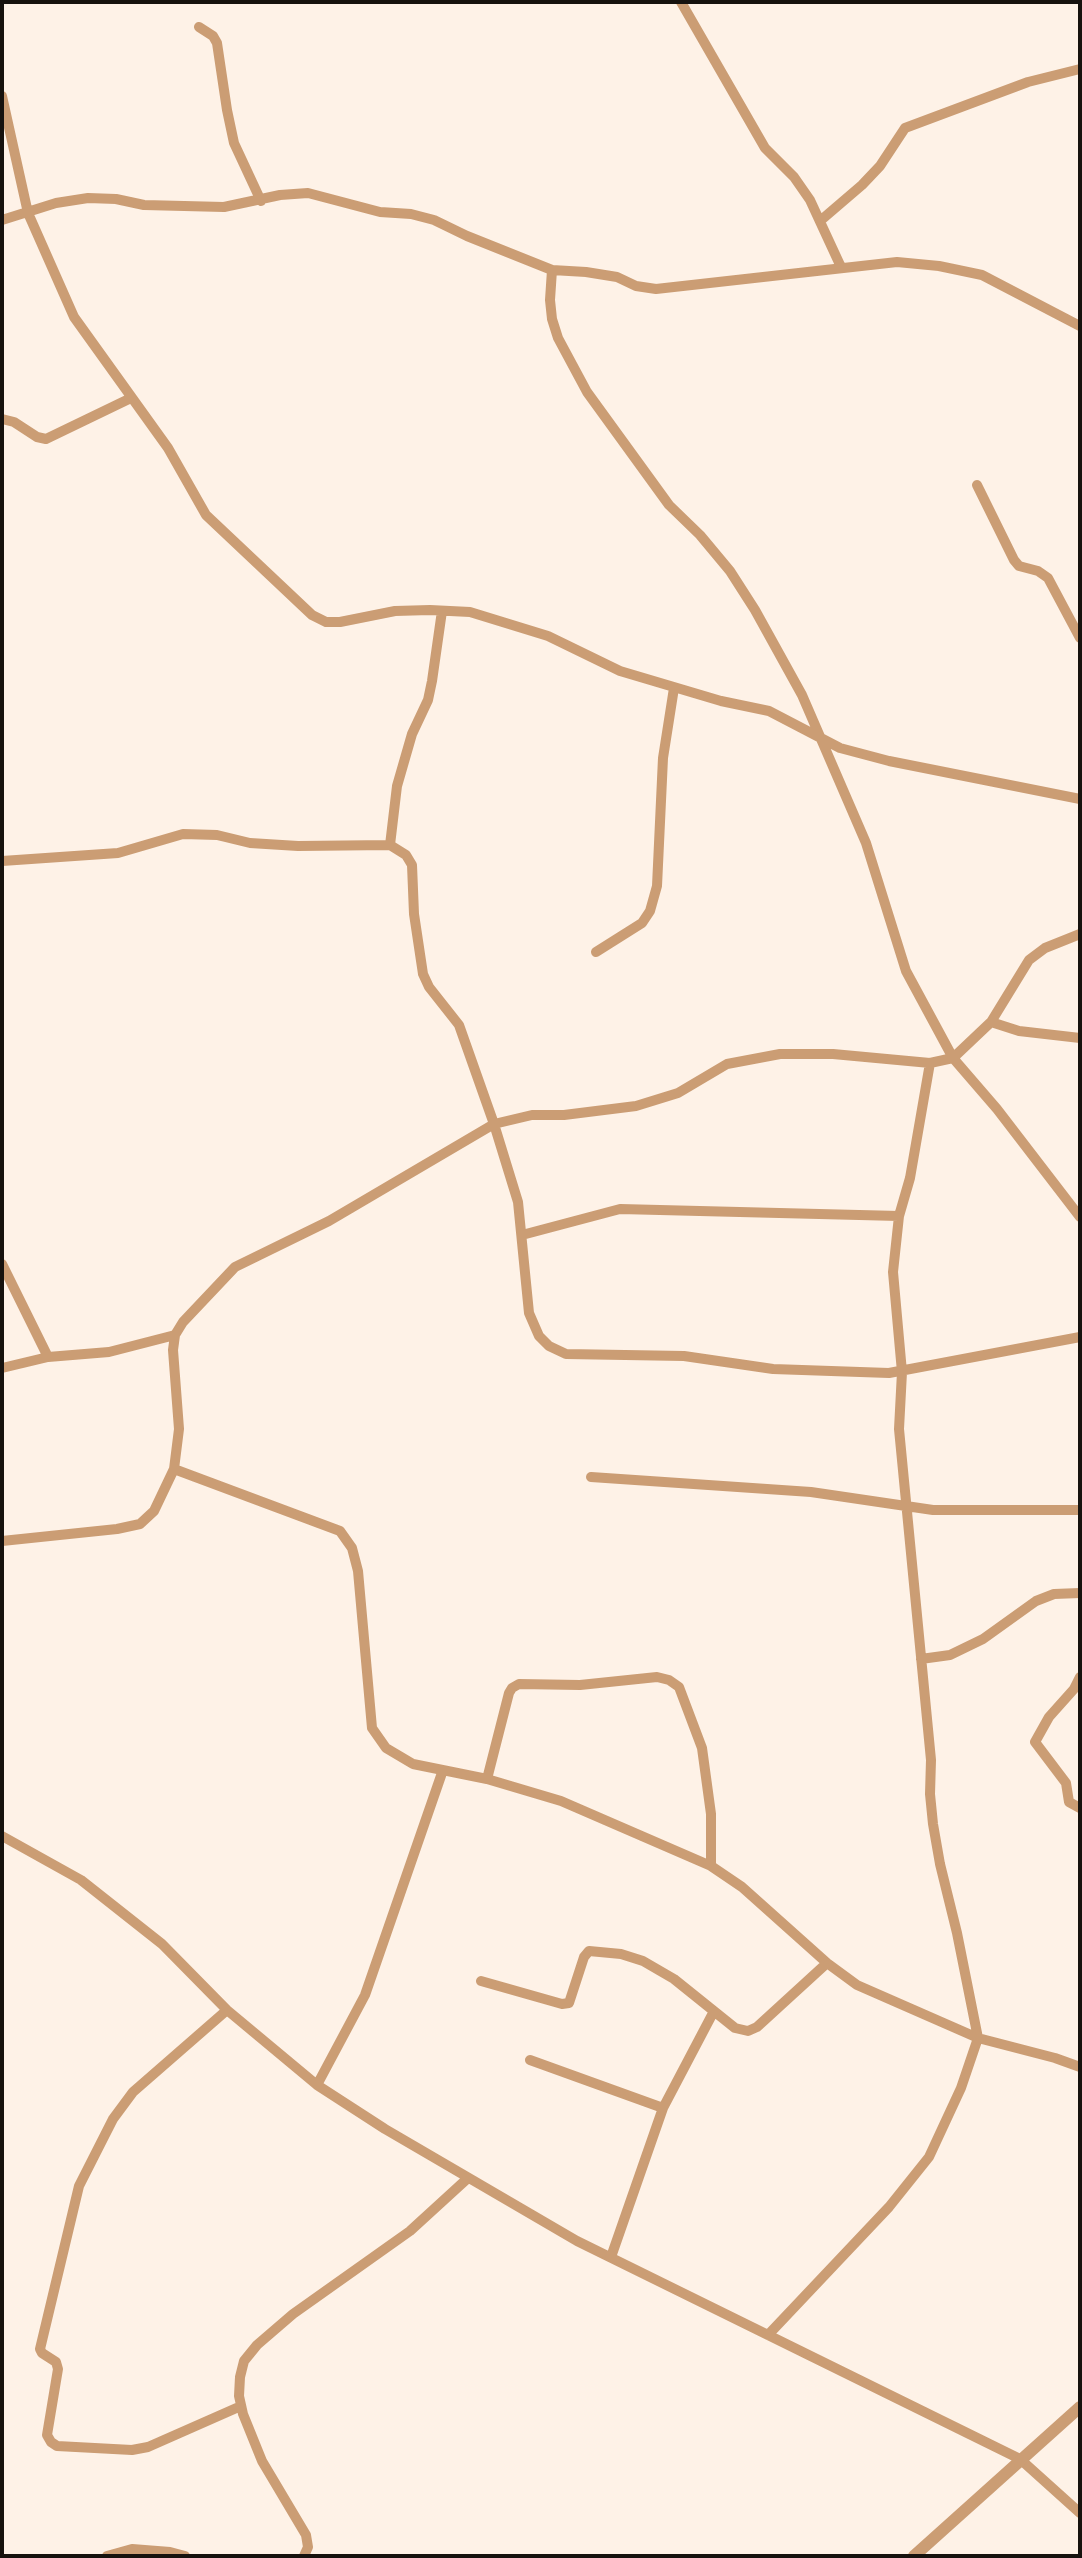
<!DOCTYPE html>
<style>
body{margin:0}
#map{position:relative;width:1082px;height:2558px;overflow:hidden;background:#fef2e7;font-family:"IBM Plex Sans",sans-serif}
canvas{display:block}
.frame{position:absolute;inset:0;border:4px solid #16120e;pointer-events:none}
</style>
<div id="map">
<canvas width="1082" height="2558"></canvas>
<div class="frame"></div>
</div>
<script>
const c = document.querySelector('canvas').getContext('2d');
c.lineJoin = 'round';
function toPath(rows) {
  const path = new Path2D();
  for (const r of rows) {
    path.moveTo(r[0], r[1]);
    for (let i = 2; i < r.length; i += 2) path.lineTo(r[i], r[i + 1]);
  }
  return path;
}
function strokePath(path, color, width, dash) {
  c.strokeStyle = color;
  c.lineWidth = width;
  c.lineCap = dash ? 'butt' : 'round';
  c.setLineDash(dash || []);
  c.stroke(path);
}
const minor = toPath([
 [681,2,765,148,794,177,810,200,841,267],
 [199,27,213,36,217,43,227,110,234,143,261,201],
 [2,96,28,213,74,317,168,448,206,515,312,615,326,622,340,622,395,611,430,610,470,612,548,636,620,671,721,701,769,711,840,748,889,761,1080,799],
 [2,220,56,203,88,198,116,199,144,205,224,207,280,195,308,193,380,212,411,214,434,220,467,236,552,270,586,272,617,277,636,286,656,289,897,262,939,266,982,275,1080,326],
 [820,221,862,185,880,166,905,128,1028,82,1080,69],
 [552,270,550,300,552,319,558,338,587,392,669,505,700,535,730,571,755,610,802,695,866,843,906,971,953,1058,991,1022,1029,960,1045,948,1080,934],
 [2,419,14,422,37,437,46,439,131,398],
 [977,485,1014,560,1019,566,1038,571,1048,578,1080,638],
 [390,845,397,786,412,734,428,700,432,681,442,611],
 [2,861,118,853,183,834,217,835,250,843,298,846,390,845,406,855,412,865,414,914,423,974,429,987,459,1025,494,1124,518,1202,529,1313,539,1336,549,1346,566,1354,684,1356,773,1369,889,1373,1080,1337],
 [596,952,642,923,650,911,657,886,663,758,674,688],
 [991,1022,1019,1031,1080,1038],
 [522,1235,620,1209,899,1216],
 [2,1264,48,1357],
 [2,1368,48,1357,109,1352,175,1335],
 [174,1469,340,1531,352,1548,358,1571,372,1728,386,1748,413,1764,487,1779,561,1801,711,1866,742,1887,827,1963,857,1985,978,2038,1055,2058,1080,2067],
 [591,1477,811,1492,933,1510,1080,1510],
 [2,1541,117,1529,140,1524,154,1511,174,1469,179,1429,173,1350,175,1335,183,1322,235,1267,329,1221,494,1124,532,1115,564,1115,636,1106,678,1093,727,1064,780,1054,833,1054,930,1063,953,1058,997,1109,1080,1217],
 [921,1659,950,1655,983,1639,1036,1601,1054,1594,1080,1593],
 [1080,1677,1074,1689,1049,1717,1035,1742,1066,1783,1069,1802,1080,1808],
 [487,1779,509,1693,512,1688,519,1684,580,1685,657,1677,669,1680,679,1687,702,1748,711,1814,711,1866],
 [2,1836,81,1880,162,1944,227,2010,317,2085,385,2129,577,2241,1020,2459,1080,2513],
 [481,1981,562,2004,569,2003,584,1957,589,1951,621,1954,643,1961,674,1979,735,2028,748,2031,757,2027,827,1963],
 [227,2010,133,2092,113,2119,79,2186,40,2349,42,2353,56,2362,58,2369,47,2435,51,2442,57,2446,132,2450,148,2447,241,2406],
 [530,2060,663,2108],
 [317,2085,365,1995,443,1770],
 [611,2257,663,2108,714,2011],
 [768,2335,889,2207,929,2157,961,2088,978,2038,957,1933,940,1864,933,1824,930,1794,931,1760,899,1429,902,1372,893,1272,899,1216,910,1178,930,1063],
 [107,2556,132,2549,170,2552,185,2556],
 [304,2556,308,2547,306,2535,262,2461,243,2414,239,2396,240,2377,244,2361,257,2345,293,2314,410,2231,468,2178]
]);
const tertiary = toPath([
 [914,2556,1080,2407]
]);
strokePath(minor, '#cb9d74', 10);
strokePath(tertiary, '#cb9d74', 12);
</script>
